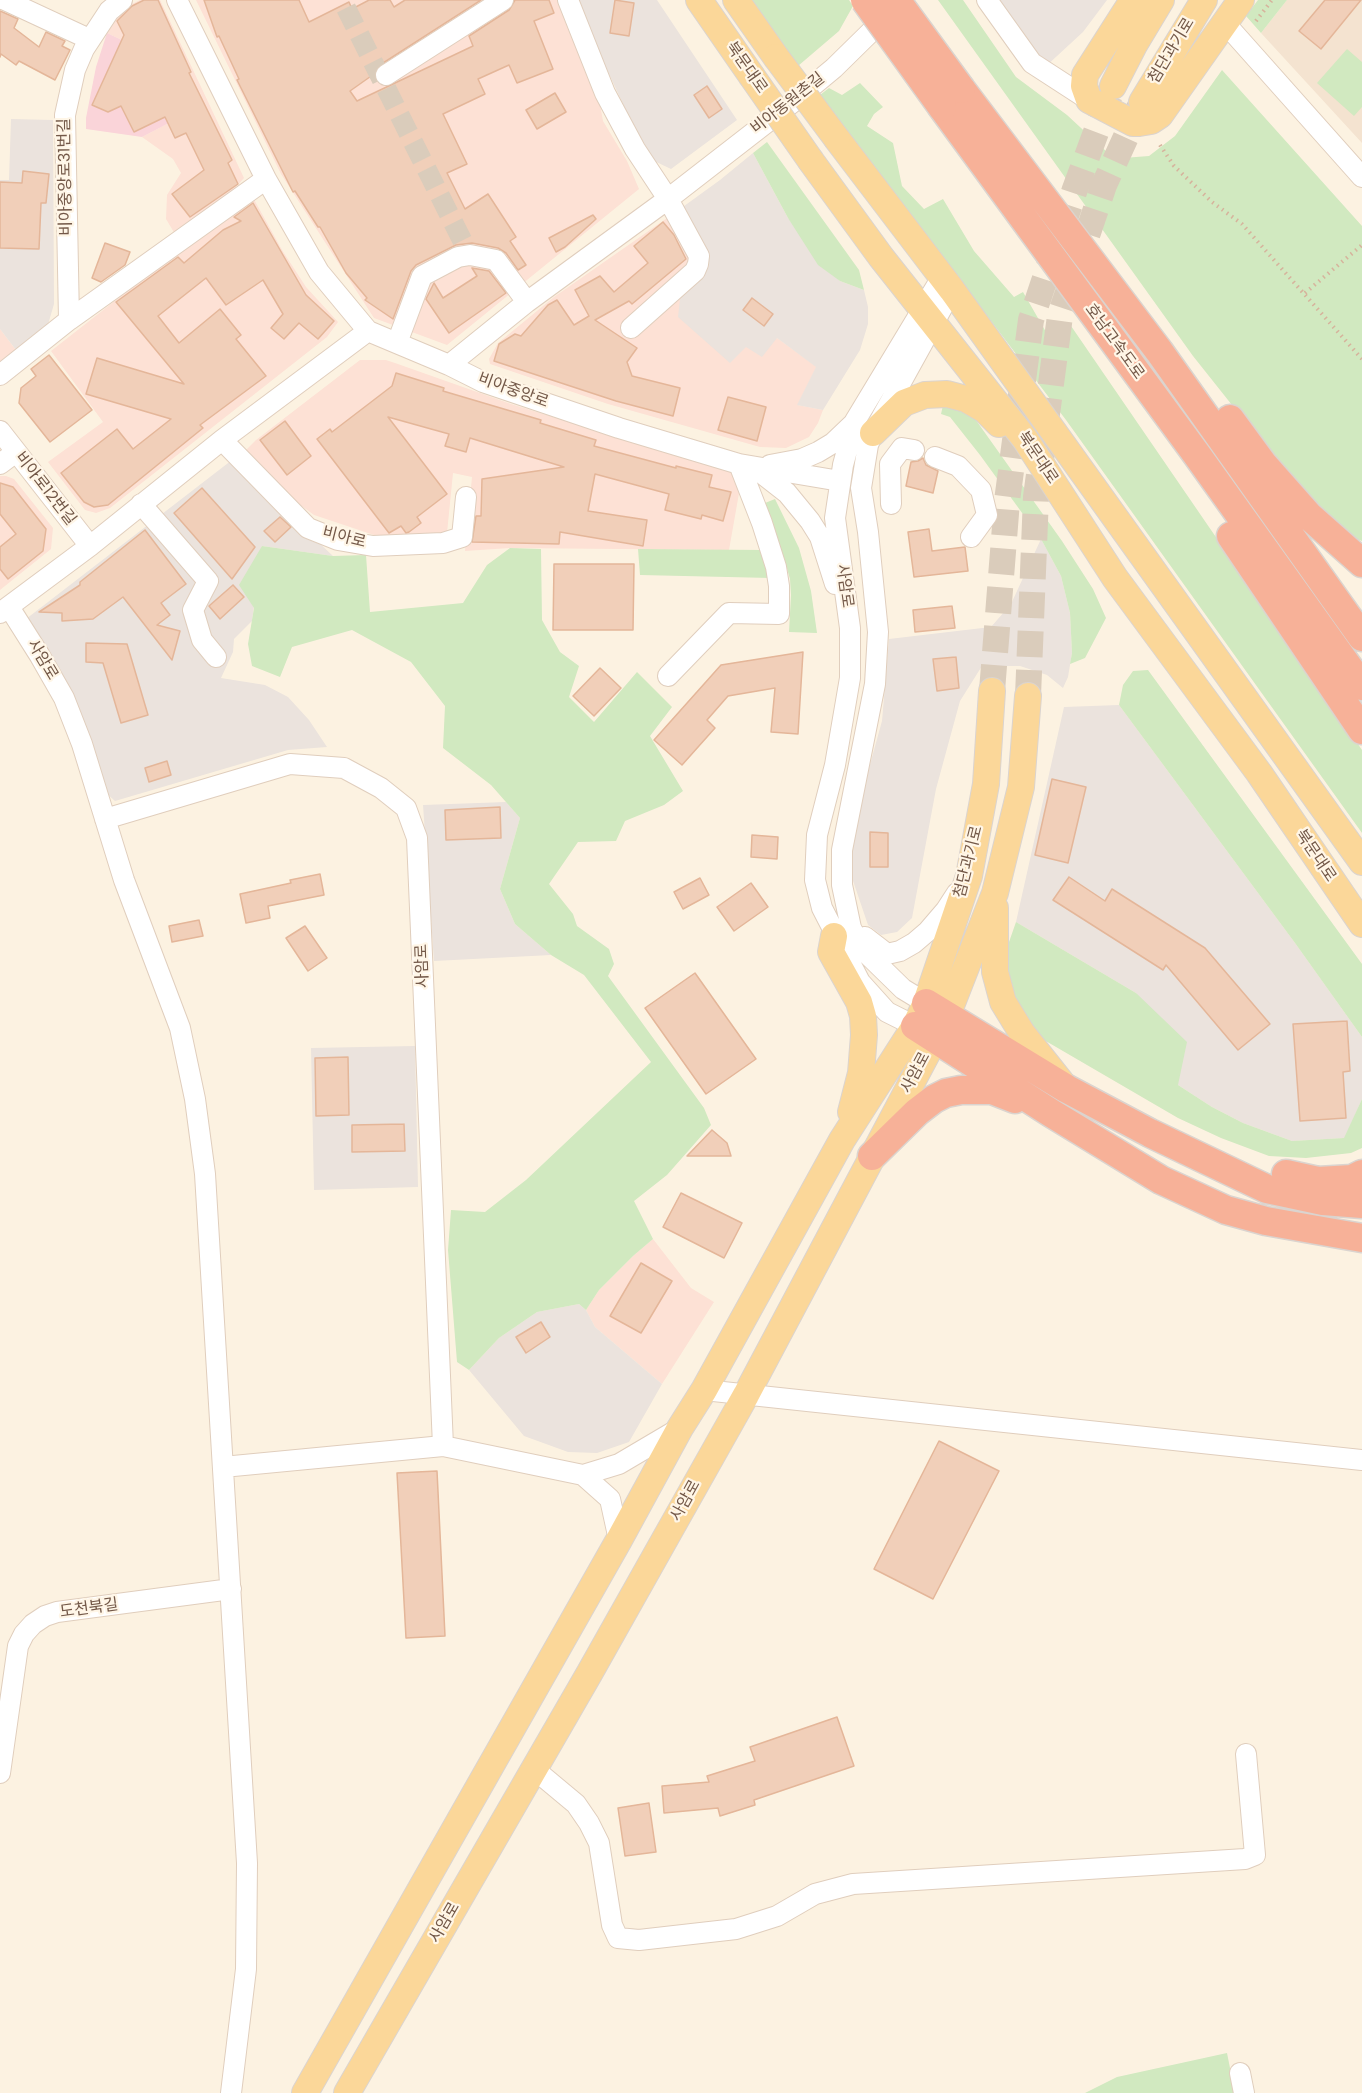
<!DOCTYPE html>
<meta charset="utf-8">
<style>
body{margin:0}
canvas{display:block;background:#fcf2e1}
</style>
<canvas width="1362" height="2093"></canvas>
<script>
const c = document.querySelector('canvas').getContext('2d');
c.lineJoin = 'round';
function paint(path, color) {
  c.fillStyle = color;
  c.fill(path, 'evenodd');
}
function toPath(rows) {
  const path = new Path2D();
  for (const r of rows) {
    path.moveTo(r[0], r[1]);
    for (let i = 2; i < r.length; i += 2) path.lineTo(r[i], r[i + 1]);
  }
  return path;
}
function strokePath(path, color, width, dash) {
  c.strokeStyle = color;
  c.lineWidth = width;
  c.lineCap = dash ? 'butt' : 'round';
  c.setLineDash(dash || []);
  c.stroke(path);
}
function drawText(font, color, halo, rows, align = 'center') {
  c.font = font + ' Poppins,"Noto Sans KR",sans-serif';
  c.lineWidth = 4.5;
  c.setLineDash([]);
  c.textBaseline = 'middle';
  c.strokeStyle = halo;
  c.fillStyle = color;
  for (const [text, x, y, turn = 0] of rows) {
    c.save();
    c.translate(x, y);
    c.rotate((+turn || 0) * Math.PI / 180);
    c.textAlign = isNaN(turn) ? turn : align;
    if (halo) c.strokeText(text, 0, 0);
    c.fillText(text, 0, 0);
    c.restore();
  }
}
const residential = toPath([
 [1287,0,1362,0,1362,143,1261,33]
]);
const commercial = toPath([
 [140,0,160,0,244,178,235,188,175,234,166,219,167,195,181,173,173,159,142,137,169,123,128,43,107,33,115,16,124,8],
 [196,0,560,0,599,99,603,121,627,161,639,189,447,345,374,318,281,174],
 [251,194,282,250,306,287,338,322,327,337,110,508,96,513,85,510,48,462,103,422,51,351],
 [680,209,711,257,700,273,746,347,777,338,817,367,798,405,823,410,818,423,809,437,786,448,760,447,608,404,490,364,489,359,498,343,554,297],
 [0,329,16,350,0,363],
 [360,360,386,360,395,363,511,404,733,473,741,482,729,550,510,548,465,551,472,477,453,473,447,533,412,537,380,537,314,515,299,504,246,450,256,440],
 [0,476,6,476,14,479,53,528,51,549,0,590],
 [653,1239,691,1288,714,1302,662,1384,595,1327,586,1310,599,1290,633,1256]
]);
const industrial = toPath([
 [576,0,657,0,737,120,671,169,648,158,584,20],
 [998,0,1107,0,1083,32,1044,68],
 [11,119,53,120,54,304,47,328,16,350,0,329,0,180,9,180],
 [753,153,788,218,840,281,864,290,868,307,868,324,860,350,823,410,797,405,816,367,777,338,762,357,746,347,730,363,678,317,680,299,710,257,680,209,720,180],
 [232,460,333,556,262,546,252,621,234,639,233,652,221,678,265,685,288,697,309,720,327,747,288,750,115,801,106,793,61,671,26,619],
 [1041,539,1061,576,1070,613,1072,653,1068,677,1063,688,1047,675,1020,666,982,666,960,701,936,789,912,918,897,932,881,935,868,925,849,869,855,819,882,721,889,639,991,627,1011,604],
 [1119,705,1295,943,1362,1037,1362,1099,1345,1138,1292,1141,1243,1123,1212,1107,1178,1085,1136,993,1016,922,1064,707],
 [506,802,520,818,500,889,515,924,551,955,434,961,423,805],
 [415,1046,418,1187,314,1190,311,1048],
 [579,1304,586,1310,595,1327,662,1384,629,1442,597,1453,568,1452,524,1436,469,1370,499,1338,537,1312]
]);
const medical = toPath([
 [107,33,128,43,169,123,142,137,86,129,86,118,96,67]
]);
const green = toPath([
 [748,0,849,0,853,6,839,31,798,66],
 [938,0,963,0,1016,77,1067,115,1107,152,1123,158,1149,156,1175,136,1222,70,1362,226,1362,541,1354,538,1290,478,1193,356],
 [1258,0,1287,0,1261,33,1246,16],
 [1347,49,1362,62,1362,107,1354,116,1317,83],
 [860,83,883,107,874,114,867,126,893,143,902,186,924,209,943,199,974,251,1014,297,1023,292,1046,332,1069,323,1362,750,1362,833,1066,420,820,95,829,88,842,95],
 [767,142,859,270,864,290,840,281,818,265,788,218,753,153],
 [944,401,973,416,1062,541,1093,589,1106,618,1085,658,1070,664,1072,653,1070,613,1061,576,1041,539,980,455,950,417,941,414],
 [775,499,799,548,811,591,817,633,789,632,791,595,790,579,784,558,767,519,765,503],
 [262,546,333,556,366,555,370,612,463,603,487,565,510,548,541,549,542,620,560,652,579,666,569,697,594,722,637,672,672,707,650,736,683,791,664,805,625,821,616,841,578,842,549,884,573,914,577,926,609,949,614,964,608,976,704,1108,711,1125,667,1175,634,1201,653,1239,633,1256,599,1290,586,1310,579,1304,537,1312,499,1338,469,1370,457,1362,448,1250,451,1210,485,1212,526,1180,651,1062,584,975,551,955,515,924,500,889,520,818,491,785,443,748,445,706,411,662,352,630,292,647,280,677,252,666,248,644,254,608,239,585],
 [638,549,766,550,771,578,640,575],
 [1148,670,1362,964,1362,1037,1295,943,1119,705,1123,685,1133,671],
 [1016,922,1136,993,1187,1042,1178,1085,1212,1107,1243,1123,1292,1141,1344,1138,1362,1099,1362,1148,1351,1153,1306,1158,1269,1156,1221,1138,1178,1118,1032,1033,1016,1016,1001,965],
 [1227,2053,1235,2093,1085,2093,1117,2077]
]);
const building = toPath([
 [144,0,158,0,191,72,189,73,232,160,228,163,238,184,190,217,172,194,204,170,186,133,175,138,165,117,134,132,121,106,108,112,92,105,124,35,117,21,132,6,144,0],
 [204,0,299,0,309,22,349,2,352,9,369,0,390,0,394,7,405,0,481,0,380,65,374,74,350,91,357,101,473,46,469,36,509,10,515,0,549,0,554,13,534,21,553,69,517,83,509,65,478,79,485,94,443,114,467,164,447,173,465,209,488,194,516,237,510,241,526,265,518,270,506,253,498,248,472,243,456,245,416,265,411,271,393,319,365,300,367,298,346,273,320,227,318,227,295,191,293,192,237,80,239,79,219,36,217,37,204,0],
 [615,0,634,3,629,36,610,33,615,0],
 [1325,0,1361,0,1321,49,1299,31,1325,0],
 [0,11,18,19,14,28,39,47,46,32,65,41,62,46,70,50,55,80,19,61,16,65,1,54,0,57,0,11],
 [707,86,722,109,709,118,694,95,707,86],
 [555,93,566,112,537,129,526,110,555,93],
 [23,171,49,174,46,203,41,203,39,249,0,248,0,182,22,183,23,171],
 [253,203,306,295,334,321,318,339,299,323,284,339,271,328,283,314,263,280,226,305,206,278,158,316,179,343,220,309,241,335,236,339,266,376,200,425,203,428,108,505,94,507,84,502,61,473,117,429,133,449,171,419,86,394,97,358,184,384,116,302,178,257,184,263,223,230,241,221,234,217,253,203],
 [593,215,596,219,565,247,556,252,549,238,593,215],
 [663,222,674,235,686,259,632,304,629,301,595,320,637,348,627,362,632,376,680,388,673,416,616,401,494,361,499,344,515,334,521,336,548,305,557,300,574,325,589,316,575,290,600,276,614,292,648,263,634,246,663,222],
 [105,243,130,252,125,265,101,282,92,278,105,243],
 [472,268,489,271,506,293,449,333,426,299,434,283,443,298,477,276,472,268],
 [752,298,773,314,764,326,743,310,752,298],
 [49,355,92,410,50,442,19,403,21,388,36,376,31,369,49,355],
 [396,373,444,388,443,391,541,420,540,423,596,440,594,446,676,468,676,466,712,475,709,487,731,492,723,521,702,515,701,519,665,510,669,494,595,474,588,511,647,520,643,546,560,532,559,544,472,542,476,516,481,516,482,479,564,467,470,438,466,452,445,446,449,434,388,417,447,494,417,517,421,523,409,532,406,533,401,526,389,533,317,439,330,429,332,432,392,386,396,373],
 [728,397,766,407,757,441,718,430,728,397],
 [285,421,311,456,287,475,260,440,285,421],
 [923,458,926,465,938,471,933,493,906,486,911,462,918,461,923,458],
 [0,483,13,487,46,529,43,551,8,579,0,569,0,547,16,534,0,514,0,483],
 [202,488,255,547,232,579,174,513,202,488],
 [280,517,291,527,275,542,264,531,280,517],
 [929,529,932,551,965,547,968,571,914,577,908,532,929,529],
 [145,530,186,584,161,603,170,615,157,625,180,631,172,660,123,597,93,619,62,621,62,613,39,612,80,585,80,582,145,530],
 [554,564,634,564,633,630,553,630,554,564],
 [233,585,244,597,220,619,209,606,233,585],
 [952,606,955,628,915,632,913,610,952,606],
 [86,643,127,644,148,715,121,723,103,663,86,662,86,643],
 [803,652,798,734,771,732,775,688,728,696,707,720,715,728,682,765,654,740,721,665,803,652],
 [956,657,959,688,937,691,933,659,956,657],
 [600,668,621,688,594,716,573,696,600,668],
 [167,761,171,775,149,782,145,768,167,761],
 [1052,779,1086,787,1068,863,1035,855,1052,779],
 [500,807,501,838,446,840,445,810,500,807],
 [870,832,888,833,888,867,870,867,870,832],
 [752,835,778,837,777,859,751,857,752,835],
 [320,874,324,895,268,906,270,918,246,923,240,894,291,883,290,880,320,874],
 [1069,877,1105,901,1112,889,1205,948,1270,1024,1238,1050,1166,965,1163,970,1053,900,1069,877],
 [700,878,709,895,683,909,674,892,700,878],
 [751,883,768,907,734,931,717,907,751,883],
 [199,920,203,936,172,942,169,926,199,920],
 [305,926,327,958,308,971,286,938,305,926],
 [695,973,756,1059,706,1094,645,1008,695,973],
 [1347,1021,1350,1071,1343,1072,1346,1118,1300,1121,1293,1024,1347,1021],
 [348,1057,349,1115,316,1116,315,1058,348,1057],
 [404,1124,405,1151,352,1152,352,1125,404,1124],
 [712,1130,727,1143,731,1156,687,1156,712,1130],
 [681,1193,742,1223,724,1258,663,1227,681,1193],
 [641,1263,672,1281,641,1333,610,1316,641,1263],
 [541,1322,550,1337,526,1353,516,1337,541,1322],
 [939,1441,999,1471,933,1599,874,1569,939,1441],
 [437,1471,445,1636,406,1638,397,1473,437,1471],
 [837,1717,854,1766,754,1800,755,1805,720,1816,718,1808,664,1813,662,1786,709,1782,707,1776,755,1761,750,1747,837,1717],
 [649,1803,656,1852,625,1856,618,1808,649,1803]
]);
const minorTunnel = toPath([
 [346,8,466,248]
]);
const majorTunnel = toPath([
 [992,691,1007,501,1031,320,1075,189,1112,89],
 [1028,696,1036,497,1060,316,1104,185,1141,104]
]);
const path = toPath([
 [1256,21,1272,0],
 [1160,145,1174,166,1212,202,1242,224,1362,359],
 [1305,293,1362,245]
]);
const minor = toPath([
 [5,0,89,39],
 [177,0,266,179,319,272,368,331,449,365,483,382,619,428,739,464,840,481],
 [568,0,605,93,635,149,668,199,699,256,698,264,695,271,631,328],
 [987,0,1032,63,1089,100],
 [1224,22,1362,177],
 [386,75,503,0],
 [69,320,65,115,75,70,84,49,109,11,122,0],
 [397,343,422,276,458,257,470,255,496,260,527,302],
 [449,365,527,302,668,199,793,102,834,68,890,13],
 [0,375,69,320,266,179],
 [0,431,90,546],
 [222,440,308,528,338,540,373,546,443,543,462,537,466,497],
 [935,457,958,466,981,490,987,515,971,537],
 [0,464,16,452],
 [770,465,802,459,818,452,833,443,854,423],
 [755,468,787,493,810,521,820,537,835,584],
 [141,504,208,581,193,610,202,640,216,657],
 [891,504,890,464,902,448,914,450],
 [9,607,40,656,64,698,82,744,124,880,180,1028,195,1099,205,1174,247,1863,246,1969,231,2093],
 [0,613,90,546,222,440,368,331],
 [668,676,729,613,779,614,779,586,776,567,762,523,739,464],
 [105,819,290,764,344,768,381,788,406,808,417,838,443,1446],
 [865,937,887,954,900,951,914,943,928,931,946,910,957,893],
 [926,1003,903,989,862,949,851,928,842,885,842,850,875,684,878,632,868,532,861,488,868,445,873,433,952,290],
 [915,1026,887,1012,860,982,822,908,815,880,817,835,835,765,850,678,850,628,835,518,843,465,855,421,942,277],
 [704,1390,1362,1460],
 [223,1467,443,1446,583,1475],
 [619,1540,610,1499,583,1475,619,1464,680,1428],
 [534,1769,576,1804,589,1823,599,1843,612,1925,618,1938,639,1940,736,1929,777,1916,815,1894,853,1884,1245,1859,1255,1855,1246,1754],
 [0,1773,18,1646,24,1634,33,1624,45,1616,57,1612,231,1589],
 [1240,2073,1244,2093]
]);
const major = toPath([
 [699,0,751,75],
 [736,0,776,57],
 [1133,0,1085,75,1084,86,1089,100,1133,123,1139,123,1151,121,1160,115,1241,0],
 [1113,86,1134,45,1161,0],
 [1142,102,1204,0],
 [837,139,952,290,1362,862],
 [811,161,881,257,1025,439,1115,578,1259,773,1362,924],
 [873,433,904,403,925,395,947,394,966,399,985,410,999,424],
 [995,908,995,972,1003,1002,1022,1033,1061,1082],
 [834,936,831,952,859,1002,863,1016,864,1035,861,1073,851,1112],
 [305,2093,619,1540,680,1428,704,1390,842,1140,915,1026,926,1003,969,876,986,784,992,691],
 [347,2093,589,1674,746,1395,947,1016,995,893,1021,787,1028,696]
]);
const highway = toPath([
 [961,89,1159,351,1362,637],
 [942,107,1197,455,1362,686],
 [1230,419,1263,464,1309,516,1362,563],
 [1231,536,1362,730],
 [926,1003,1067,1089,1150,1133,1267,1189,1323,1201,1362,1204],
 [915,1026,1051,1113,1161,1180,1226,1210,1266,1221,1362,1238],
 [872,1156,917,1112,934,1099,946,1093,961,1090,992,1090,1015,1099],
 [1286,1174,1318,1181,1352,1179,1362,1174]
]);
const majorBridge = toPath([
 [776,57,837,139],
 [751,75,811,161]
]);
const highwayBridge = toPath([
 [865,0,942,107],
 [896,0,961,89]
]);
const streetNames = [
 ["첨단과기로",1172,51,-59],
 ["북문대로",746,68,55],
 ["비아동원촌길",788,104,-38],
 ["비아중앙로31번길",66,177,-91],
 ["호남고속도로",1114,342,54],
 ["비아중앙로",513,391,20],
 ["북문대로",1037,458,56],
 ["비아로12번길",45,489,52],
 ["비아로",344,538,14],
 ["사암로",844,586,82],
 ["사암로",42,660,59],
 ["북문대로",1315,856,56],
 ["첨단과기로",969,862,-76],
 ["사암로",423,966,-92],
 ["사암로",916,1073,-62],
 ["사암로",686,1501,-61],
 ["도천북길",89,1609,-8],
 ["사암로",445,1923,-60]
];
paint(residential, '#f4e3d0');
paint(commercial, '#fde1d5');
paint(industrial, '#ebe3dd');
paint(medical, '#fad4d9');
paint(green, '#d1e9c0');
paint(building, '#f1cfb9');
strokePath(building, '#e4b699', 1.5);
strokePath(minorTunnel, '#daccbb', 20, [20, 10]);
strokePath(majorTunnel, '#daccbb', 26, [26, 13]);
strokePath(minor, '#e0cebd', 22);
strokePath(major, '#dbd4cf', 28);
strokePath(highway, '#dbd4cf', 31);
strokePath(path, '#d6b39c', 4, [1.5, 4.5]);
strokePath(minor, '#fff', 20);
strokePath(major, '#fbd799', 26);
strokePath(highway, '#f7b198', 28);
strokePath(majorBridge, '#dbd4cf', 28, []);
strokePath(highwayBridge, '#dbd4cf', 31, []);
strokePath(majorBridge, '#fbd799', 26);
strokePath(highwayBridge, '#f7b198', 28);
drawText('16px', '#735848', '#fff6e7', streetNames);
</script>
